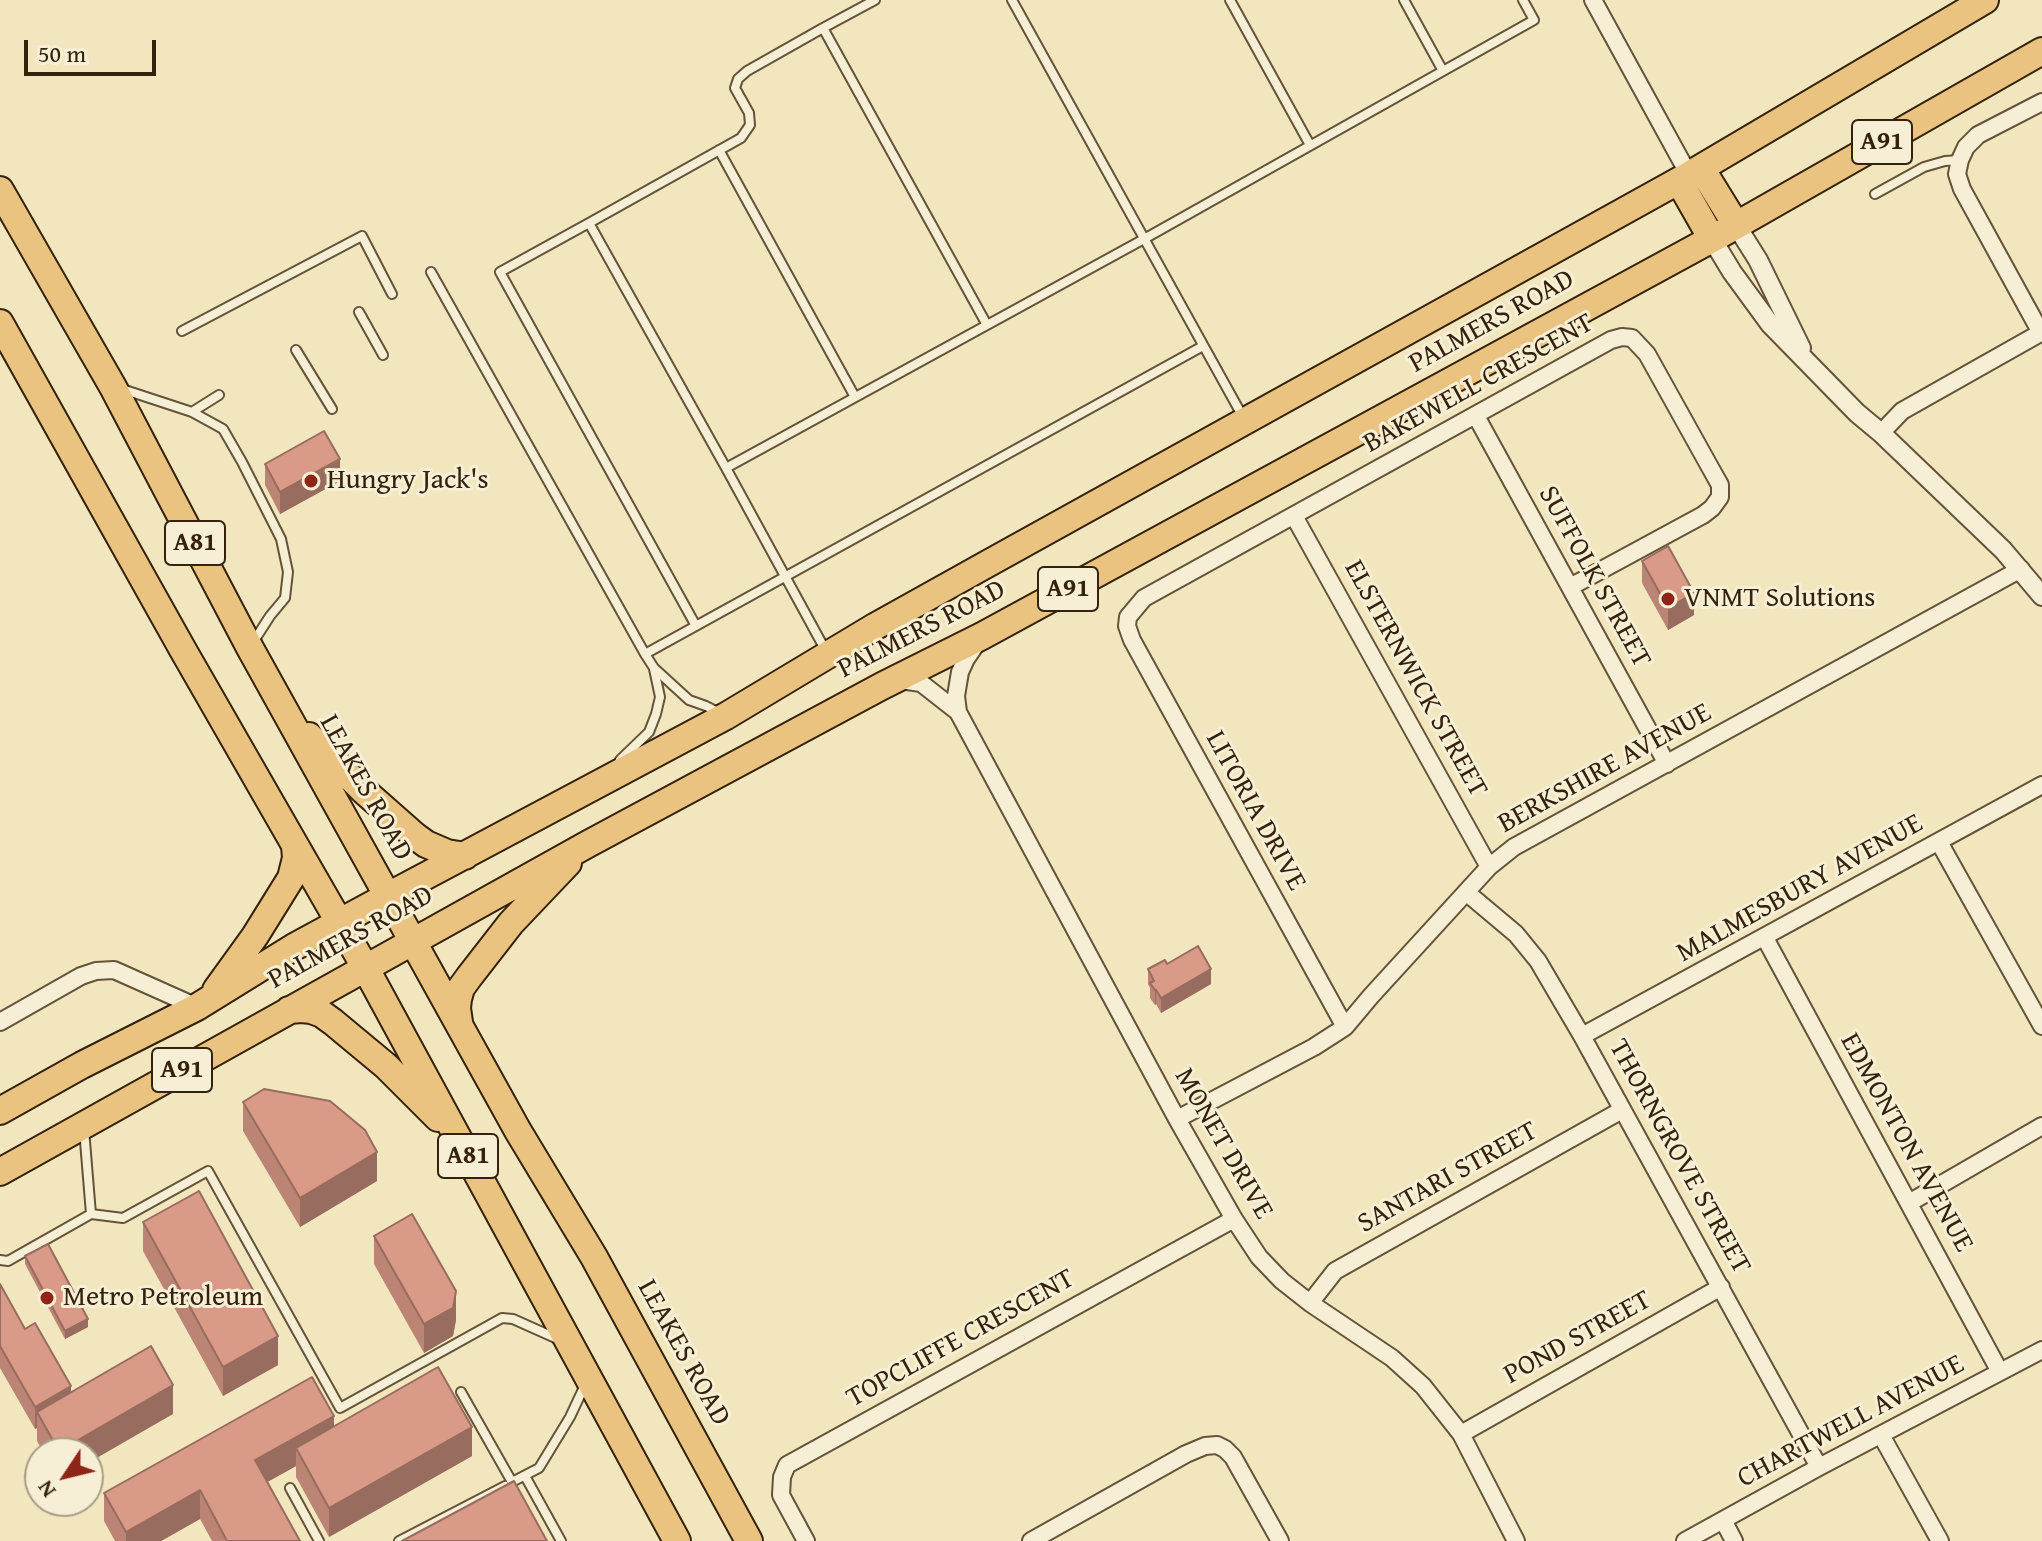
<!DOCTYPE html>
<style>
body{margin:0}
#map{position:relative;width:2042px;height:1541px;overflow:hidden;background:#f2e6be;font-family:"Gentium Book Plus",serif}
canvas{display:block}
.north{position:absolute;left:24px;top:1437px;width:80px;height:80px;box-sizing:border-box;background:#f7efd5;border:2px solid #a99d85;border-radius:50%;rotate:235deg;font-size:22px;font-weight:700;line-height:32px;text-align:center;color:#35220d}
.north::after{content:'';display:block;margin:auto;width:28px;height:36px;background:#8f2418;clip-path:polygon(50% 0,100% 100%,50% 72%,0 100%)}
.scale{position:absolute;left:24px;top:40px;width:132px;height:36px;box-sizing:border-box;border:4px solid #35220d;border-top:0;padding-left:10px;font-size:24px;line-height:28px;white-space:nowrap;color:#35220d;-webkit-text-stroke:6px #f7efd5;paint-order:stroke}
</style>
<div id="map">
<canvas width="2042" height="1541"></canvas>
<div class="north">N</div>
<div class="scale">50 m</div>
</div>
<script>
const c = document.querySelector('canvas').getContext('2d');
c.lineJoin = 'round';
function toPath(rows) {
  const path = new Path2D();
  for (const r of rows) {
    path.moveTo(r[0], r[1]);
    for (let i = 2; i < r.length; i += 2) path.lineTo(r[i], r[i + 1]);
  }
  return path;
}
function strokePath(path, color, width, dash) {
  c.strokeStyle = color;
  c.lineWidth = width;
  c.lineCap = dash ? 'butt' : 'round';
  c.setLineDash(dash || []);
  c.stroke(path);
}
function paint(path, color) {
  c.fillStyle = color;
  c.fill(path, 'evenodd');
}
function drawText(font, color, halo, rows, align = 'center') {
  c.font = font + ' "Gentium Book Plus",serif';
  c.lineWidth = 6;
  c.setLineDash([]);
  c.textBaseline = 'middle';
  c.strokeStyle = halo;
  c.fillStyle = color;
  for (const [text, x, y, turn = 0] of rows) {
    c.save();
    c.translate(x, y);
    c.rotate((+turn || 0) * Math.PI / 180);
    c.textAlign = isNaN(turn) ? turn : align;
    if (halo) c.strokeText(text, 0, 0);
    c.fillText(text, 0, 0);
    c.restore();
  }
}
const service = toPath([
 [875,0,823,28,987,325],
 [1012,0,1243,417],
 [1230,0,1310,145],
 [823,28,747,71,738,79,735,88,749,113,750,125,741,138,589,223,726,468,827,653],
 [1443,71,1534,20,1523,0],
 [719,150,855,397],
 [1875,194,1924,167,1945,161,1960,160],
 [589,223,500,272,696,626],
 [431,272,645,654,654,668,689,700,706,706,720,713],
 [359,312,383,355],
 [182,331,362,236,392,294],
 [296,350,332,409],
 [122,389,192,412,223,429,242,462,281,539,288,572,285,598,270,616,252,644],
 [192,412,219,395],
 [726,468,1144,239,1443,71,1404,0],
 [645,654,1203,346],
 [620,760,649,732,656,714,660,697,654,669],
 [91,1214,123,1218,208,1171,340,1408,502,1318,513,1319,560,1340],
 [0,1260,8,1261,91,1214,84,1129],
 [461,1392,512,1482,539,1468,570,1417,585,1385],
 [525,1476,561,1541],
 [290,1488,319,1541],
 [399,1541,505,1486]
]);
const minor = toPath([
 [1593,0,1689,175],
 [2041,333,1962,189,1957,174,1960,160,1966,147,1978,135,2042,102],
 [1476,416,1667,764],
 [1881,433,1902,411,2042,332],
 [1294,516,1489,867],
 [900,680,921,683,958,712,1177,1119,1234,1219,1259,1257,1282,1281,1310,1303,1392,1358,1423,1386,1461,1434,1516,1541],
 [958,712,956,696,960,672,966,659,977,643],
 [1939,842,2042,1026],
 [1466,892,1516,934,1538,961,1582,1036,1819,1467],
 [1765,938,2000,1372],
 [0,1022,81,976,96,971,114,970,197,1007],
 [1345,1027,1132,640,1127,626,1128,617,1144,598,1611,340,1622,337,1632,338,1647,354,1711,469,1720,485,1720,497,1712,508,1703,515,1570,587],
 [1582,1036,2042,785],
 [1177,1119,1314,1047,1345,1027,1371,996,1489,867,1514,847,2021,569],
 [1909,1203,2042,1126],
 [1310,1303,1335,1271,1622,1110],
 [1461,1434,1721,1287],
 [1881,1435,1940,1541],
 [1723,1520,1734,1541],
 [806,1541,781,1495,782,1477,787,1465,1234,1219],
 [1031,1541,1186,1454,1205,1446,1217,1445,1225,1449,1233,1457,1280,1541],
 [1685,1541,1819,1467,2042,1350]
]);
const tertiary = toPath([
 [1736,225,1758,260,1801,348],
 [1712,239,1732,272,1770,324,1857,413,1881,433,2003,550,2042,596]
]);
const trunk = toPath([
 [1701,168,1736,225],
 [1679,181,1712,239],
 [0,190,113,387,250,648,518,1131,594,1257,749,1541],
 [0,323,183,650,365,967,677,1541],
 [309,736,364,791,415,836,426,844,447,853,465,856],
 [216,990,255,936,291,878,296,858,295,846],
 [289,1010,302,1009,311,1010,322,1014,333,1022,386,1066,438,1118],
 [459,1022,457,1008,458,999,461,988,469,977,511,923,568,863],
 [0,1111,82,1065,197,1007,294,947,388,896,726,716,876,626,989,563,1689,175,1985,0],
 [0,1172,588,844,882,686,982,636,1721,234,2042,51]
]);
const wall = toPath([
 [265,464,340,481,280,514,265,485],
 [1642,561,1694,615,1668,630,1642,583],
 [1167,964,1211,984,1161,1013,1156,1004,1155,1005,1150,998,1150,988,1148,984,1148,969],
 [243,1102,377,1181,300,1227,243,1131],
 [143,1222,278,1365,223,1396,143,1251],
 [374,1236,456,1320,453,1336,424,1353,374,1264],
 [25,1256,88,1327,65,1339,25,1264],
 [0,1284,25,1329,71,1392,173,1414,88,1453,44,1453,37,1441,37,1428,35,1429,0,1368],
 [334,1426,472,1456,329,1537,296,1477,296,1466,267,1482,300,1541,212,1541,200,1519,161,1541,115,1541,104,1521,104,1493]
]);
const shadedWall = toPath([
 [340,459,340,481,280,514,280,492],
 [1694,593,1694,615,1668,630,1668,608],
 [1211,969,1211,984,1161,1013,1161,998],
 [1155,990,1156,990,1156,1004,1155,1005],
 [377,1152,377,1181,300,1227,300,1198],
 [456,1291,456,1320,453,1336,424,1353,424,1324],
 [88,1319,88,1327,65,1339,65,1331],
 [278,1336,278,1365,223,1396,223,1367],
 [173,1385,173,1414,88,1463,88,1453,59,1453,59,1451],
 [71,1386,71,1408,37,1412,37,1428,35,1429,35,1407],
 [334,1416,334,1445,296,1448,296,1466,255,1489,255,1460],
 [472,1427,472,1456,329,1537,329,1508],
 [200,1490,200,1519,161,1541,126,1541,126,1532]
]);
const building = toPath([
 [324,431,340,459,280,492,265,464,324,431],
 [1668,546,1694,593,1668,608,1642,561,1668,546],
 [1198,946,1211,969,1161,998,1156,990,1155,990,1150,983,1154,981,1148,969,1165,960,1167,964,1198,946],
 [264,1089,330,1101,365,1130,377,1152,300,1198,243,1102,264,1089],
 [199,1191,278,1336,223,1367,143,1222,199,1191],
 [412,1214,456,1291,453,1308,424,1324,374,1236,412,1214],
 [48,1244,88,1319,65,1331,25,1256,48,1244],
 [0,1284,25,1329,35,1323,71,1386,35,1407,0,1346,0,1284],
 [151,1346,173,1385,59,1451,37,1412,151,1346],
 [438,1367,472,1427,329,1508,296,1448,438,1367],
 [312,1377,334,1416,255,1460,300,1541,227,1541,200,1490,126,1532,104,1493,312,1377],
 [514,1481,547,1541,402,1541,514,1481]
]);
const markers = [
 [311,481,8,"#8f2418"],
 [1668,599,8,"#8f2418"],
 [47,1298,8,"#8f2418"]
];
const shields = [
 [1882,142,60],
 [195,543,60],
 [1068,589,60],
 [182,1070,60],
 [468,1156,60]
];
const shieldNames = [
 ["A91",1882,142],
 ["A81",195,543],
 ["A91",1068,589],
 ["A91",182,1070],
 ["A81",468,1156]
];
const streetNames = [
 ["PALMERS ROAD",1492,322,-29],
 ["BAKEWELL CRESCENT",1479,384,-29],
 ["SUFFOLK STREET",1594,577,61],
 ["PALMERS ROAD",922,630,-27],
 ["ELSTERNWICK STREET",1415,679,61],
 ["BERKSHIRE AVENUE",1605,769,-29],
 ["LEAKES ROAD",365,788,61],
 ["LITORIA DRIVE",1255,811,61],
 ["MALMESBURY AVENUE",1800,889,-29],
 ["PALMERS ROAD",351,938,-29],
 ["EDMONTON AVENUE",1906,1143,61],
 ["MONET DRIVE",1223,1144,60],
 ["THORNGROVE STREET",1679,1157,61],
 ["SANTARI STREET",1448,1178,-29],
 ["POND STREET",1578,1338,-29],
 ["TOPCLIFFE CRESCENT",961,1339,-29],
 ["LEAKES ROAD",683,1353,61],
 ["CHARTWELL AVENUE",1851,1422,-28]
];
const poiNames = [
 ["Hungry Jack's",327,481],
 ["VNMT Solutions",1684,599],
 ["Metro Petroleum",63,1298]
];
strokePath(service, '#645339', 12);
strokePath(minor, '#645339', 20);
strokePath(tertiary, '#645339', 22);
strokePath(trunk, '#35220d', 30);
strokePath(service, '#f7efd5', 8);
strokePath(minor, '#f7efd5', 16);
strokePath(tertiary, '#f7efd5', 18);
strokePath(trunk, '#e9c37f', 26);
paint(wall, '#bb8474');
paint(shadedWall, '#986c5e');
paint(building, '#d99a87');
strokePath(building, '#986c5e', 2);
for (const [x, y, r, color] of markers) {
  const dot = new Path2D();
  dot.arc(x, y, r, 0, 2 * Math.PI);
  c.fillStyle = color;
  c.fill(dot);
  strokePath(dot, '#f7efd5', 3);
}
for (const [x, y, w] of shields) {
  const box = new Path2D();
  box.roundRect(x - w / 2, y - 22, w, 44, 6);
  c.fillStyle = '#f7efd5';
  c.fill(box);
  strokePath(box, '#35220d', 2);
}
drawText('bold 26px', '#35220d', null, shieldNames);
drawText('28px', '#35220d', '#f7efd5', streetNames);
drawText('28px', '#35220d', '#f7efd5', poiNames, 'left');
</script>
